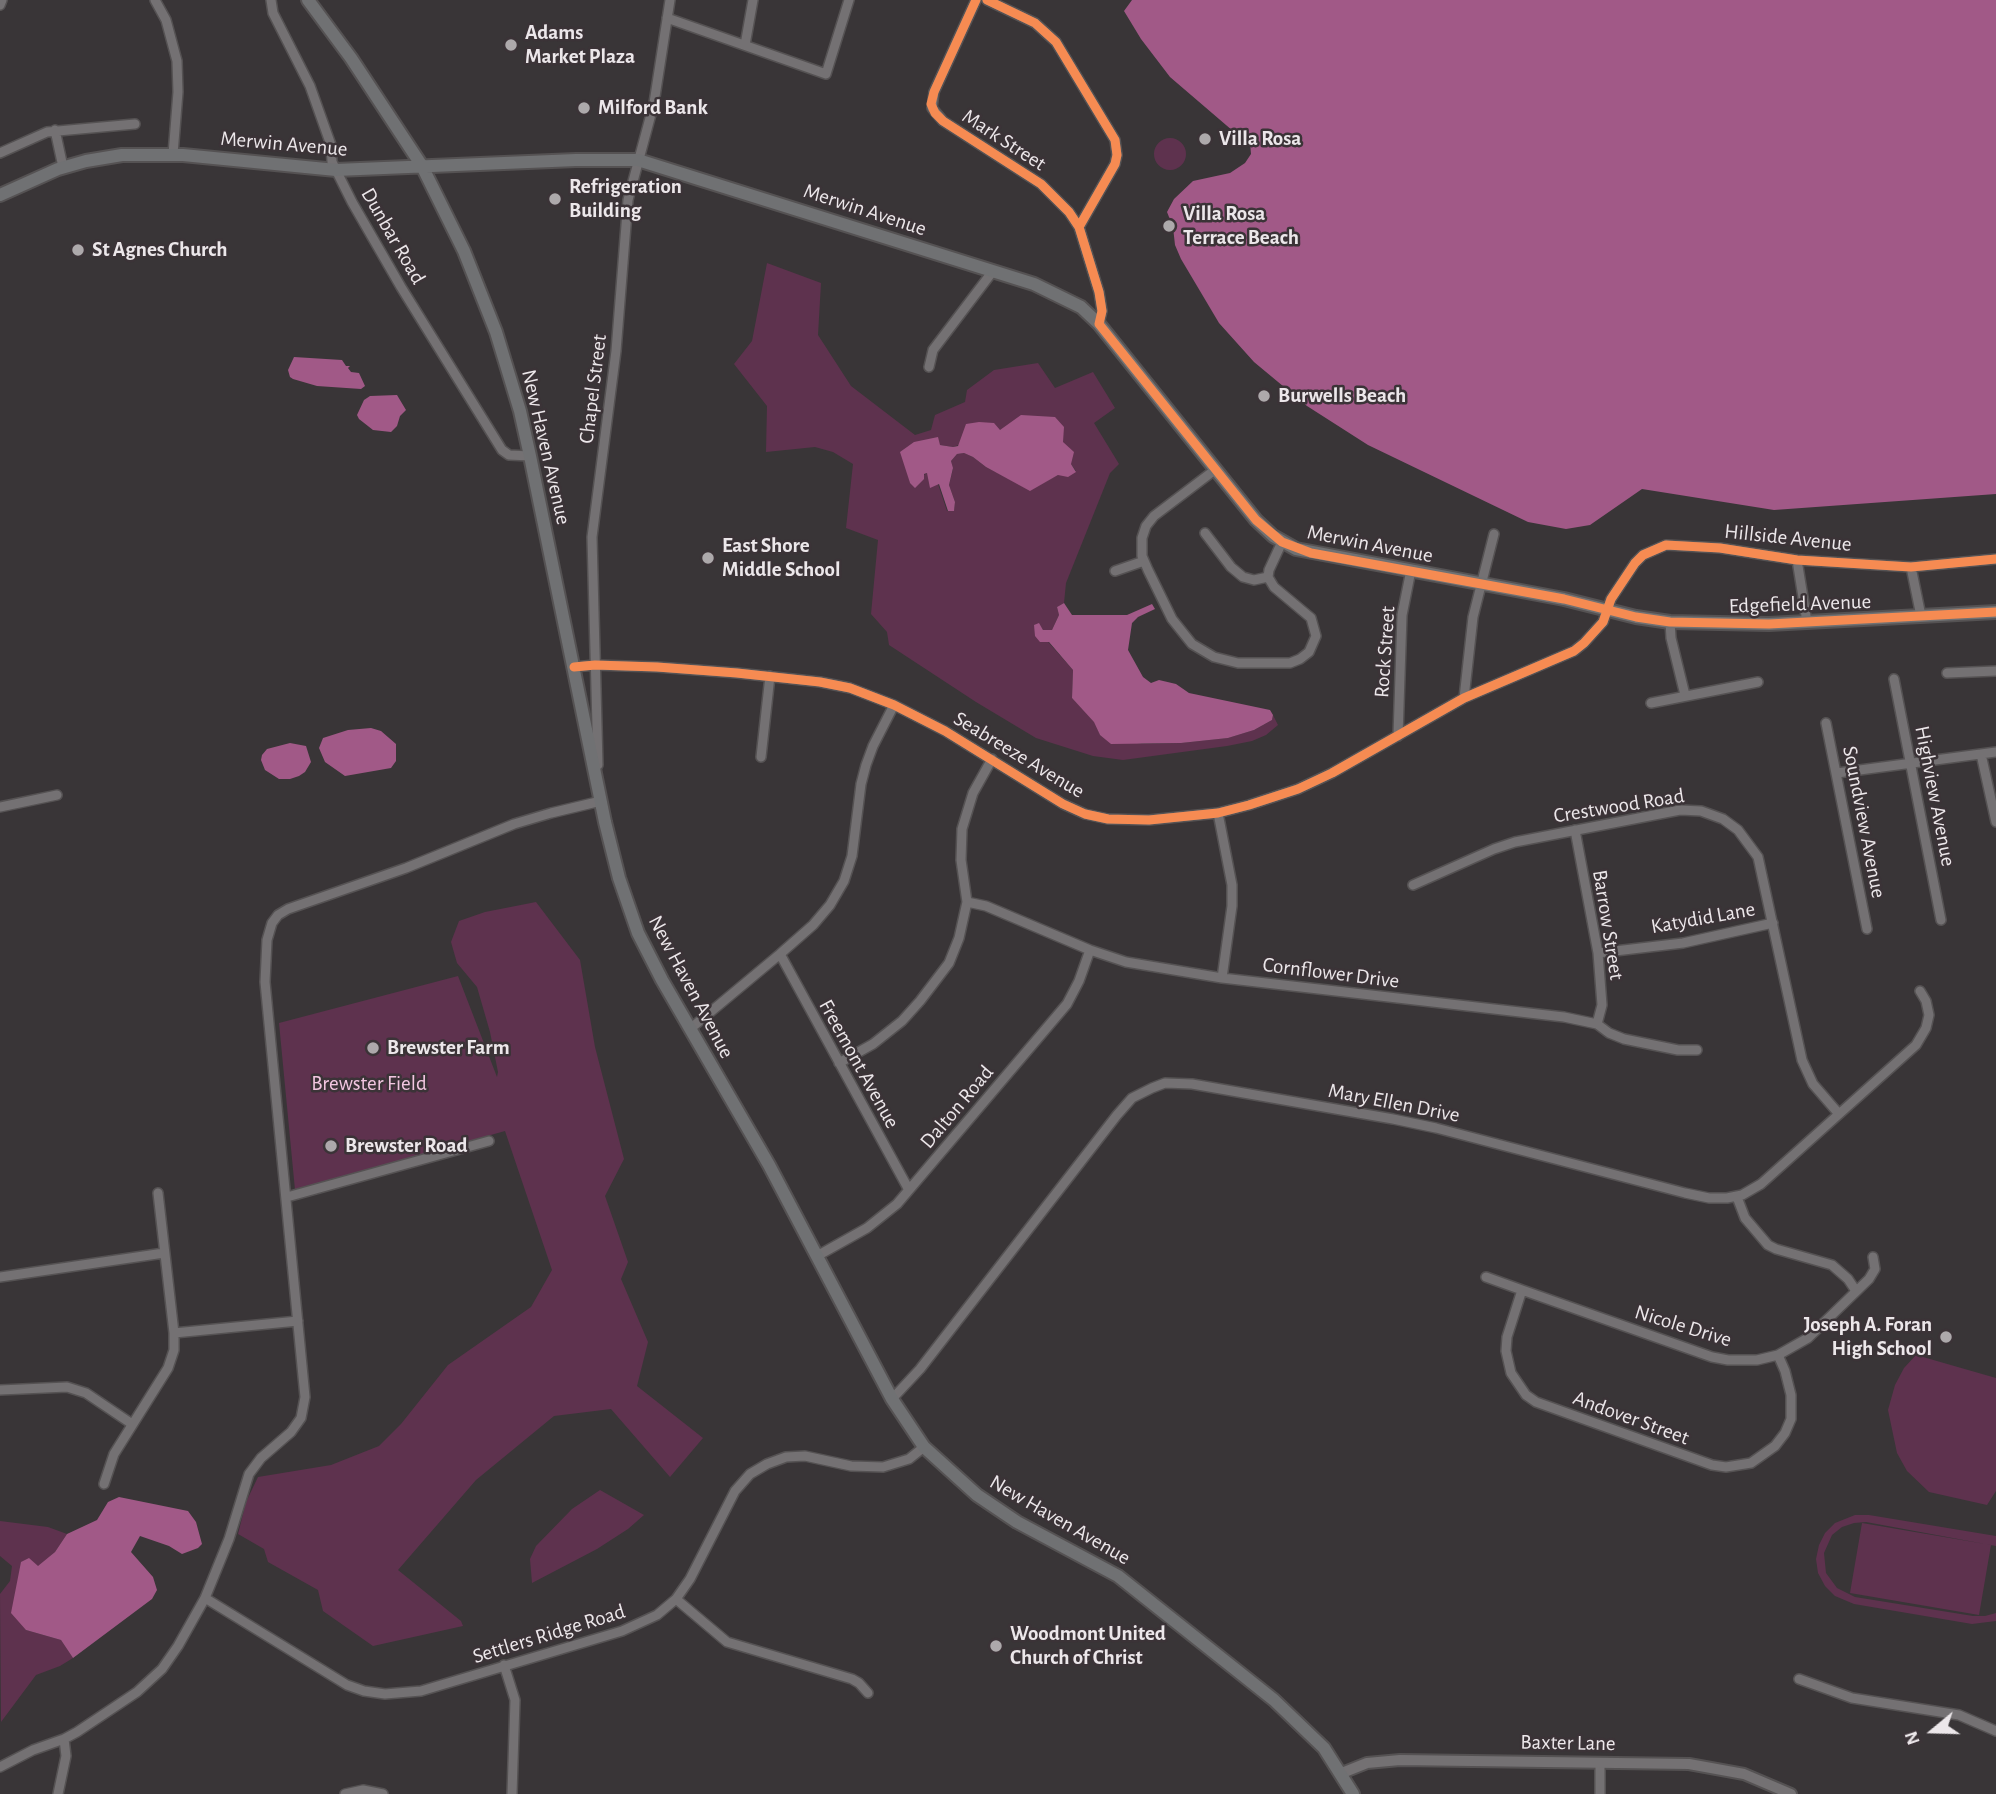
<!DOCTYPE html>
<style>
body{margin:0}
#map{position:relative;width:1996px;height:1794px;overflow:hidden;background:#393537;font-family:"Alegreya Sans",sans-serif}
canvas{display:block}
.north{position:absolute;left:1898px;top:1696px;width:70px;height:70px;-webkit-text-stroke:5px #3b3337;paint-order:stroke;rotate:251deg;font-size:19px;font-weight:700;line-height:28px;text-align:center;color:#ece7ea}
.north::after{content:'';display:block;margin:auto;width:24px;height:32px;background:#ece7ea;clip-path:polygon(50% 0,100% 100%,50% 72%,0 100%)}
</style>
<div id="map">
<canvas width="1996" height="1794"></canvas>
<div class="north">N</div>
</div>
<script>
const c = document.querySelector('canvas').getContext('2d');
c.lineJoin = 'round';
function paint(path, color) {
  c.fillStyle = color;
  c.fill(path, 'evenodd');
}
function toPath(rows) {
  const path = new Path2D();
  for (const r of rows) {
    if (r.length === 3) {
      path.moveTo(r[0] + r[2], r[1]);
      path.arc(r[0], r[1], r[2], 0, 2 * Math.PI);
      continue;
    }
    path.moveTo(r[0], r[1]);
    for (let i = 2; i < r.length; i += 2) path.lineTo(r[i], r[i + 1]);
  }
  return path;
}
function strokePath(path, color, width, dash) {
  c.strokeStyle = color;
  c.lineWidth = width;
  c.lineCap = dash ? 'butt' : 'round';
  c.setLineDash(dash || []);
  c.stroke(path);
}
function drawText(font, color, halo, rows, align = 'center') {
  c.font = font + ' "Alegreya Sans",sans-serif';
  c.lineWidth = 5;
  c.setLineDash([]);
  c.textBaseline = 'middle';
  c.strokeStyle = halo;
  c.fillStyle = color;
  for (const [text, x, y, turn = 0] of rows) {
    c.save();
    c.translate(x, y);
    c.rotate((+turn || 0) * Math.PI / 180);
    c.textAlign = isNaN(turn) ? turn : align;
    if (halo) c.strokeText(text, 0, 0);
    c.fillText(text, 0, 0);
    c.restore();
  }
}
const green = toPath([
 [1170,154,16],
 [767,263,821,283,818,335,851,386,915,435,931,430,935,415,965,402,967,390,994,370,1038,363,1055,388,1093,372,1115,408,1094,423,1119,464,1110,473,1066,583,1064,603,1057,607,1059,615,1052,630,1043,630,1039,624,1034,626,1073,670,1072,698,1095,722,1100,735,1142,744,1181,743,1228,738,1254,730,1272,720,1273,715,1278,725,1266,735,1252,741,1227,746,1123,760,1093,756,1036,738,976,702,889,645,887,632,871,614,878,540,846,528,853,464,833,452,815,447,766,452,767,406,734,364,752,341],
 [1000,430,1071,464,1076,471,1058,475,1030,490,986,467,973,457,964,453,957,454,951,461,953,469,949,485,955,502,954,511,947,511,938,484,927,473,910,483,906,468,940,445,953,447],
 [536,902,580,960,595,1047,624,1159,605,1196,628,1262,621,1279,648,1342,637,1386,703,1438,670,1477,611,1409,554,1416,476,1480,398,1570,461,1621,463,1626,373,1646,323,1611,318,1590,268,1562,264,1549,238,1534,246,1502,258,1477,331,1465,379,1446,401,1424,448,1365,531,1307,552,1270,505,1131,295,1190,279,1023,458,976,497,1077,498,1072,490,1032,477,987,457,963,451,942,459,921,485,912],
 [1916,1355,1996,1378,1996,1491,1987,1505,1929,1492,1907,1471,1897,1453,1888,1410,1895,1385,1904,1368],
 [600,1490,644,1515,628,1529,597,1549,532,1583,530,1559,536,1546,572,1509],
 [1855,1515,1869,1515,1996,1536,1996,1546,1866,1522,1854,1523,1842,1527,1832,1535,1824,1553,1826,1573,1837,1588,1855,1597,1973,1616,1985,1616,1996,1613,1996,1621,1972,1624,1854,1604,1835,1596,1825,1586,1818,1573,1816,1559,1819,1545,1825,1533,1835,1523],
 [0,1521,48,1527,67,1534,55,1552,38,1567,26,1630,61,1640,73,1658,60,1666,36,1675,1,1722,0,1594,10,1581,12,1566,0,1556],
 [1862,1523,1991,1545,1979,1615,1850,1593]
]);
const water = toPath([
 [1132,0,1996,0,1996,494,1774,510,1642,489,1590,525,1566,529,1528,522,1368,445,1307,406,1254,362,1219,323,1181,259,1175,245,1173,227,1167,212,1174,199,1193,181,1230,173,1245,163,1251,154,1250,142,1233,131,1170,77,1141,39,1124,11],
 [294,357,342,360,346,366,350,366,348,368,351,372,359,373,365,386,361,389,317,386,293,379,290,377,288,370],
 [397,395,406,410,400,416,397,426,391,432,373,430,359,419,357,415,364,400,370,396],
 [1021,415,1055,417,1064,427,1063,442,1074,452,1071,464,1076,472,1068,477,1058,475,1030,491,986,467,973,457,964,453,957,454,951,461,953,468,949,485,955,502,954,511,948,511,939,484,930,488,927,473,924,474,924,479,915,488,910,483,900,452,914,442,938,437,940,445,953,447,958,446,966,424,979,422,994,423,1000,430],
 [1064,603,1072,615,1127,615,1152,604,1155,609,1138,617,1132,623,1128,650,1143,677,1151,683,1159,680,1176,684,1189,693,1270,710,1273,715,1272,720,1254,730,1228,738,1181,743,1111,744,1100,735,1094,722,1072,698,1073,670,1049,642,1040,642,1035,636,1034,625,1039,623,1043,630,1052,630,1059,615,1057,607],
 [371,728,381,731,396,744,396,761,391,768,345,776,325,762,319,748,323,738,348,730],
 [290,743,306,746,311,762,305,772,299,776,290,779,279,779,265,770,261,760,262,755,267,749],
 [119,1497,188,1511,196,1522,202,1544,198,1548,182,1554,169,1546,140,1536,131,1552,153,1577,157,1590,152,1599,73,1658,61,1640,26,1630,11,1613,21,1562,29,1558,38,1566,55,1552,67,1534,97,1520,108,1502]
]);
const minor = toPath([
 [155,0,166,20,177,61,178,92,173,154],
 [271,0,273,13,310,86,331,145,332,162,352,202,401,287,502,450,509,455,530,456],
 [976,0,934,92,932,108,943,121,1041,184,1069,212,1079,227,1099,292,1102,311,1099,324],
 [987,0,1035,23,1056,42,1115,140,1117,155,1115,164,1079,227],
 [0,5,2,0],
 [667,18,826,74,849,0],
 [745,45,753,0],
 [55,130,63,167],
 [0,153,47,132,135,124],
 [929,367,933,350,993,271],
 [1216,469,1154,516,1146,526,1142,538,1142,556,1148,570,1172,619,1192,644,1214,657,1238,663,1290,663,1300,659,1309,652,1316,636,1311,618,1274,587,1268,577,1269,570,1282,542],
 [1205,533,1231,567,1243,577,1254,580,1268,577],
 [1797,560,1807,622],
 [1911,567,1921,616],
 [1115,571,1144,561],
 [1670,622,1671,638,1685,695],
 [574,667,595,665,657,667,737,673,820,682,850,688,894,705,945,731,1063,804,1085,814,1108,819,1149,820,1218,813,1249,805,1298,789,1332,773,1464,698,1574,651,1584,643,1603,622,1611,599,1635,563,1643,555,1666,545,1720,548,1797,560,1911,567,1996,559],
 [1947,673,1996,671],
 [1894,679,1941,920],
 [1464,698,1473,617,1494,534],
 [1651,703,1758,682],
 [1826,723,1867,929],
 [1398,736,1402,615,1411,570],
 [1981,754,1996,822],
 [761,757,770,676],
 [598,765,592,537,616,351,628,200,654,103,670,0],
 [1837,773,1996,752],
 [0,807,57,795],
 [1218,813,1232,885,1232,906,1222,978],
 [1575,830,1598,953,1602,1005,1597,1024],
 [1413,885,1494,849,1515,842,1680,810,1701,811,1723,819,1738,830,1758,857,1802,1060,1813,1084,1839,1114],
 [967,902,986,906,1090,950,1126,962,1222,978,1564,1017,1597,1024,1609,1033,1624,1039,1678,1050,1697,1050],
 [1598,953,1683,943,1773,923],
 [780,954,909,1190],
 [690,1029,780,954,813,925,830,905,844,881,852,856,861,784,866,765,873,746,894,705],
 [839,1063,873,1044,902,1021,920,1001,949,963,959,938,967,902,961,860,962,829,973,793,992,759],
 [287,1197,489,1141],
 [1737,1197,1745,1218,1768,1245,1776,1249,1832,1265,1848,1279,1856,1291],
 [817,1256,867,1228,897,1204,1067,1004,1079,981,1090,950],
 [0,1277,164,1253],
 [1486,1277,1522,1290,1507,1337,1506,1351,1511,1373,1526,1395,1536,1402,1712,1465,1726,1467,1751,1463,1775,1446,1785,1433,1791,1419,1791,1395,1785,1371,1778,1355],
 [1522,1290,1712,1357,1728,1360,1757,1360,1778,1355,1808,1338,1869,1279,1875,1269,1873,1257],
 [174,1333,298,1321],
 [0,1390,67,1387,86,1393,132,1424],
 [892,1399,920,1369,1117,1115,1132,1098,1152,1088,1165,1083,1192,1084,1393,1119,1436,1128,1685,1193,1709,1198,1727,1198,1742,1195,1761,1184,1916,1045,1926,1028,1929,1015,1926,1001,1920,991],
 [104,1484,114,1454,168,1368,174,1350,174,1333,158,1193],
 [205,1598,347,1685,364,1691,385,1694,421,1691,622,1631,657,1615,676,1599,690,1579,735,1491,750,1474,767,1464,786,1457,805,1456,851,1466,883,1467,909,1459,924,1447],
 [676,1599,727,1642,852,1679,859,1683,868,1693],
 [504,1665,515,1700,512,1794],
 [1799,1679,1852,1698,1959,1715,1996,1731],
 [0,1767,33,1750,64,1739,77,1732,137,1692,162,1669,178,1646,205,1598,229,1539,249,1474,261,1458,291,1432,301,1418,305,1397,265,982,267,940,272,923,278,915,288,909,406,868,514,824,551,813,601,801],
 [58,1794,66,1756,64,1739],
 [345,1794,363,1790,383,1794],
 [1600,1794,1600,1763]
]);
const tertiary = toPath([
 [1342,1773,1367,1763,1400,1760,1689,1764,1744,1774,1791,1794]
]);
const secondary = toPath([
 [308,0,351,58,422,166,464,251,496,332,520,411,530,456,605,822,619,878,638,933,662,980,769,1165,892,1399,924,1447,977,1495,1017,1522,1118,1576,1274,1700,1324,1748,1353,1794],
 [0,195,58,169,86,161,122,155,183,155,336,170,576,160,638,160,1034,284,1081,307,1099,324,1256,520,1273,536,1296,549,1564,599,1636,617,1670,622,1769,624,1996,612]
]);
const cycleway = toPath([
 [976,0,934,92,931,104,935,113,943,121,1041,184,1069,212,1079,227,1099,292,1102,311,1099,324,1256,520,1282,542,1311,553,1564,599,1636,617,1670,622,1769,624,1996,612],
 [987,0,1035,23,1056,42,1115,140,1117,155,1115,164,1079,227],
 [574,667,595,665,657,667,737,673,820,682,850,688,894,705,945,731,1063,804,1085,814,1108,819,1149,820,1218,813,1249,805,1298,789,1332,773,1464,698,1574,651,1584,643,1603,622,1611,599,1635,563,1643,555,1666,545,1720,548,1797,560,1911,567,1996,559]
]);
const markers = [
 [511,45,7,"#ada9ab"],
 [584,108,7,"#ada9ab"],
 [1205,139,7,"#ada9ab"],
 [555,199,7,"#ada9ab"],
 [1169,226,7,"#ada9ab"],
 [78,250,7,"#ada9ab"],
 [1264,396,7,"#ada9ab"],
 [708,558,7,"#ada9ab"],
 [373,1048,7,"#ada9ab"],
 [331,1146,7,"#ada9ab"],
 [1946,1337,7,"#ada9ab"],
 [996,1646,7,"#ada9ab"]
];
const poiNames = [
 ["Adams",525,33],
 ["Market Plaza",525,57],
 ["Milford Bank",598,108],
 ["Villa Rosa",1219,139],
 ["Refrigeration",569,187],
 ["Building",569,211],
 ["Villa Rosa",1183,214],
 ["Terrace Beach",1183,238],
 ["St Agnes Church",92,250],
 ["Burwells Beach",1278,396],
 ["East Shore",722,546],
 ["Middle School",722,570],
 ["Brewster Farm",387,1048],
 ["Brewster Road",345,1146],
 ["Joseph A. Foran",1932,1325,"right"],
 ["High School",1932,1349,"right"],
 ["Woodmont United",1010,1634],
 ["Church of Christ",1010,1658]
];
const streetNames = [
 ["Mark Street",1004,140,33],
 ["Merwin Avenue",284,144,5],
 ["Merwin Avenue",865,210,18],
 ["Dunbar Road",393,236,60],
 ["Chapel Street",593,389,-83],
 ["New Haven Avenue",546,447,77],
 ["Hillside Avenue",1788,538,6],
 ["Merwin Avenue",1370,544,11],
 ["Edgefield Avenue",1800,604,-2],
 ["Rock Street",1385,652,-86],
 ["Seabreeze Avenue",1019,755,31],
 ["Highview Avenue",1935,796,79],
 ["Crestwood Road",1619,806,-9],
 ["Soundview Avenue",1864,822,79],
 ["Katydid Lane",1703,918,-10],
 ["Barrow Street",1608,925,81],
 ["Cornflower Drive",1331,973,7],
 ["New Haven Avenue",691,987,62],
 ["Freemont Avenue",859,1064,61],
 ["Mary Ellen Drive",1394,1103,11],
 ["Dalton Road",957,1107,-50],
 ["Nicole Drive",1683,1326,17],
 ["Andover Street",1631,1418,20],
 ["New Haven Avenue",1060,1520,30],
 ["Settlers Ridge Road",549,1634,-17],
 ["Baxter Lane",1568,1743,1]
];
const parkNames = [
 ["Brewster Field",369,1084]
];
paint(green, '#5e324e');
paint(water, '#a15987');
strokePath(minor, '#555253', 12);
strokePath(tertiary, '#555253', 14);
strokePath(secondary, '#555253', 16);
strokePath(minor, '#747173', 9);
strokePath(tertiary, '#747173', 10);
strokePath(secondary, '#707173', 12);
strokePath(cycleway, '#f68b52', 9);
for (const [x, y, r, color] of markers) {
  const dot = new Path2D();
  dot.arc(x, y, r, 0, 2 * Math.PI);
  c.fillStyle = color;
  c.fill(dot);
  strokePath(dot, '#3b3337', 2.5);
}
drawText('bold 21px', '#ece7ea', '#3b3337', poiNames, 'left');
drawText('21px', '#ece7ea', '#3b3337', streetNames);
drawText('21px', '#f2c6e0', '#3b3337', parkNames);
</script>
